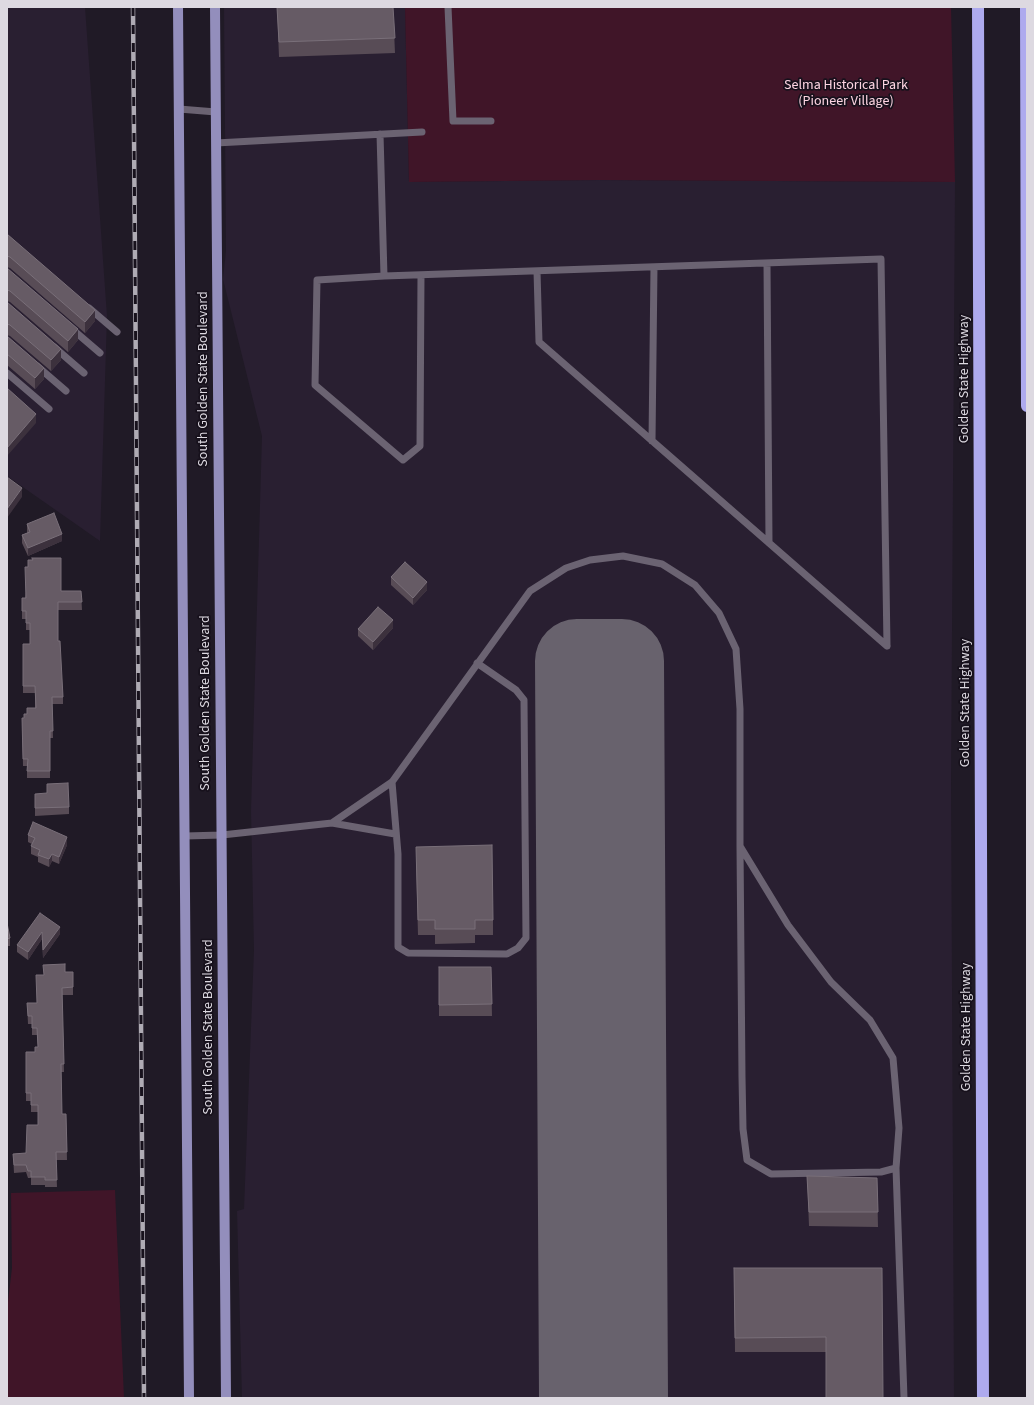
<!DOCTYPE html>
<style>
body{margin:0}
#map{position:relative;width:1034px;height:1405px;overflow:hidden;background:#201a26;font-family:"Source Sans 3",sans-serif}
canvas{display:block}
.frame{position:absolute;inset:0;border:8px solid #ddd9e1;pointer-events:none}
</style>
<div id="map">
<canvas width="1034" height="1405"></canvas>
<div class="frame"></div>
</div>
<script>
const c = document.querySelector('canvas').getContext('2d');
c.lineJoin = 'round';
function paint(path, color) {
  c.fillStyle = color;
  c.fill(path, 'evenodd');
}
function toPath(rows) {
  const path = new Path2D();
  for (const r of rows) {
    path.moveTo(r[0], r[1]);
    for (let i = 2; i < r.length; i += 2) path.lineTo(r[i], r[i + 1]);
  }
  return path;
}
function strokePath(path, color, width, dash) {
  c.strokeStyle = color;
  c.lineWidth = width;
  c.lineCap = dash ? 'butt' : 'round';
  c.setLineDash(dash || []);
  c.stroke(path);
}
function drawText(font, color, halo, rows, align = 'center') {
  c.font = font + ' "Source Sans 3",sans-serif';
  c.lineWidth = 3.5;
  c.setLineDash([]);
  c.textBaseline = 'middle';
  c.strokeStyle = halo;
  c.fillStyle = color;
  for (const [text, x, y, turn = 0] of rows) {
    c.save();
    c.translate(x, y);
    c.rotate((+turn || 0) * Math.PI / 180);
    c.textAlign = isNaN(turn) ? turn : align;
    if (halo) c.strokeText(text, 0, 0);
    c.fillText(text, 0, 0);
    c.restore();
  }
}
const built = toPath([
 [7,7,85,7,107,316,100,541,7,476],
 [224,7,405,7,409,182,599,180,955,182,951,781,954,1398,242,1398,237,1211,244,1209,254,950,251,811,262,436,223,279,226,251]
]);
const green = toPath([
 [405,7,951,7,955,182,599,180,409,182],
 [115,1190,124,1398,7,1398,7,1310,12,1268,11,1193]
]);
const runway = toPath([
 [581,1398,577,661,622,661,626,1398]
]);
const lane = toPath([
 [448,7,453,121,491,121],
 [179,109,216,112],
 [380,134,384,276],
 [216,143,422,132],
 [767,263,769,543],
 [537,271,539,342,887,646],
 [421,275,420,446,403,460,315,385,317,280,384,276,881,259,887,646],
 [89,308,117,332],
 [72,329,100,353],
 [54,347,84,373],
 [37,366,66,391],
 [7,373,49,409],
 [652,441,654,267],
 [392,782,398,854,398,947,408,953,507,954,518,948,526,938,524,700,516,690,477,663],
 [332,823,392,782,530,591,566,568,590,560,623,556,662,564,695,585,719,613,736,649,740,709,740,846,788,925,831,982,870,1020,893,1058,899,1128,896,1168,881,1172,771,1174,747,1160,743,1129,742,1077,740,846],
 [185,836,222,835,332,823,395,834],
 [896,1168,904,1398]
]);
const primary = toPath([
 [178,7,189,1398],
 [215,7,226,1398]
]);
const highway = toPath([
 [978,7,983,1398],
 [1026,7,1027,406]
]);
const rail = toPath([
 [133,7,144,1398]
]);
const wall = toPath([
 [277,7,393,7,395,53,279,57],
 [7,234,95,321,85,333,10,268,7,267],
 [7,268,78,340,68,352,10,302,7,301],
 [7,302,61,360,51,371,10,336,7,335],
 [7,336,44,379,35,389,7,365],
 [27,524,62,541,28,556,22,543,22,535,27,533],
 [32,558,61,591,81,591,82,610,58,610,58,641,63,697,63,704,52,704,53,738,50,738,50,778,27,778,27,766,23,766,22,718,24,718,27,714,35,708,35,693,23,693,23,644,30,644,30,630,26,630,26,619,22,619,22,598,25,598],
 [391,577,427,590,413,605,391,585],
 [393,628,373,650,358,636,358,629],
 [35,794,69,807,69,814,35,816],
 [28,835,67,845,59,864,52,861,49,867,38,862,38,857,31,854,31,846,32,844,28,842],
 [416,862,493,920,493,935,475,935,475,943,435,944,435,935,418,935],
 [7,923,10,938,10,946,7,946],
 [60,934,43,958,42,939,28,960,17,952,17,945],
 [439,967,491,967,492,1016,439,1016],
 [65,972,73,972,73,995,62,995,64,1072,61,1072,62,1114,66,1114,67,1160,56,1160,57,1187,45,1187,45,1185,31,1185,31,1178,28,1178,26,1172,14,1173,13,1154,26,1153,38,1125,38,1112,31,1112,31,1101,26,1101,26,1052,35,1052,38,1047,37,1035,32,1035,32,1024,28,1024,27,1003,37,1003,43,975],
 [807,1176,877,1178,878,1227,809,1226],
 [734,1268,882,1268,826,1352,735,1352]
]);
const shadedWall = toPath([
 [95,310,95,321,85,333,85,322],
 [78,329,78,340,68,352,68,341],
 [61,349,61,360,51,371,51,360],
 [44,368,44,379,35,389,35,378],
 [36,414,36,423,7,456,7,448],
 [22,488,22,497,7,518,7,509],
 [62,534,62,541,28,556,28,548],
 [427,582,427,590,413,605,413,598],
 [393,620,393,628,373,650,373,642],
 [67,837,67,845,59,864,59,857],
 [52,854,52,861,49,867,49,859],
 [60,927,60,934,43,958,43,950],
 [42,932,42,939,28,960,28,952]
]);
const building = toPath([
 [277,7,393,7,395,38,279,42,277,7],
 [7,234,95,310,85,322,10,257,7,256,7,234],
 [7,268,78,329,68,341,10,291,7,290,7,268],
 [7,302,61,349,51,360,10,325,7,324,7,302],
 [7,336,44,368,35,378,7,354,7,336],
 [7,388,36,414,7,448,7,388],
 [7,477,22,488,7,509,7,477],
 [54,513,62,534,28,548,22,535,30,532,27,524,54,513],
 [32,558,61,558,61,591,81,591,82,602,58,602,58,641,60,641,63,697,52,697,53,731,50,731,50,771,27,771,28,759,23,759,22,718,24,718,24,714,27,714,27,708,36,708,35,686,23,686,23,644,30,644,30,623,26,623,26,611,22,611,22,598,26,598,25,567,28,567,28,560,33,560,32,558],
 [405,562,427,582,413,598,391,577,405,562],
 [378,607,393,620,373,642,358,629,378,607],
 [68,783,69,807,35,808,35,794,47,793,47,784,68,783],
 [33,822,67,837,59,857,52,854,49,859,38,855,40,850,31,846,35,838,28,835,33,822],
 [492,845,493,920,475,920,475,929,435,929,435,920,418,920,416,847,492,845],
 [40,913,60,927,43,950,42,932,28,952,17,945,40,913],
 [7,923,10,938,7,939,7,923],
 [65,964,65,972,73,972,73,987,62,988,64,1064,61,1064,62,1114,66,1114,67,1152,56,1152,57,1180,45,1180,45,1177,31,1177,31,1171,28,1171,26,1165,14,1165,13,1154,26,1153,27,1125,38,1125,38,1105,31,1105,31,1093,26,1093,26,1052,35,1052,35,1047,38,1047,37,1028,32,1028,32,1016,28,1016,27,1003,37,1003,36,975,44,975,43,965,65,964],
 [439,967,491,967,492,1004,439,1005,439,967],
 [807,1176,877,1178,878,1212,809,1212,807,1176],
 [734,1268,882,1268,883,1398,826,1398,826,1337,735,1338,734,1268]
]);
const parkNames = [
 ["Selma Historical Park",846,86],
 ["(Pioneer Village)",846,102]
];
const streetNames = [
 ["South Golden State Boulevard",204,379,-90],
 ["Golden State Highway",965,379,-90],
 ["South Golden State Boulevard",206,703,-90],
 ["Golden State Highway",966,703,-90],
 ["South Golden State Boulevard",209,1027,-90],
 ["Golden State Highway",967,1027,-90]
];
paint(built, '#291f31');
paint(green, '#401528');
strokePath(runway, '#68626d', 84);
strokePath(lane, '#6b6372', 7);
strokePath(primary, '#938ebc', 10);
strokePath(highway, '#aeaaee', 12);
strokePath(rail, '#afabb4', 4.5);
strokePath(rail, '#17111c', 3, [9]);
paint(wall, '#584c56');
paint(shadedWall, '#3c313d');
paint(building, '#665b65');
strokePath(building, '#796f79', 1);
drawText('14px', '#fdd4e2', '#17111c', parkNames);
drawText('14px', '#ddd9e1', '#17111c', streetNames);
</script>
